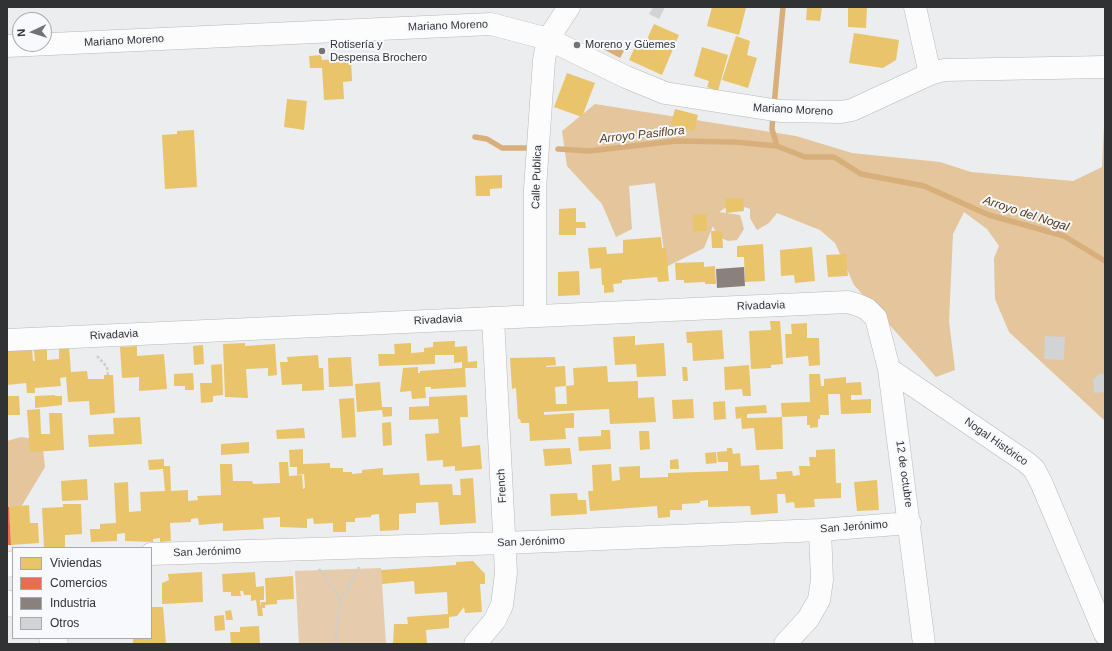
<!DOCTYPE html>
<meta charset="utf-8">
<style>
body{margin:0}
#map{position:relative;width:1112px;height:651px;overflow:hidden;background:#ebedef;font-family:Helvetica,sans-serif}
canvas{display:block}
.frame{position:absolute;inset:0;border:8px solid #313233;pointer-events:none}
.legend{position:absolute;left:12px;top:547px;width:140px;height:92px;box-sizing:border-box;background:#f7f9fd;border:1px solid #a8a9ac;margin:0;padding:5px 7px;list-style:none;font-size:12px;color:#313233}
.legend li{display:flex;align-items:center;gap:8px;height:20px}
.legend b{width:20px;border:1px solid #a8a9ac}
.north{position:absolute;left:12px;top:12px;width:40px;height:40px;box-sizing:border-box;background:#f7f9fd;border:1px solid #a8a9ac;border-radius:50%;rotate:266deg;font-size:11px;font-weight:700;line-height:16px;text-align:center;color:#313233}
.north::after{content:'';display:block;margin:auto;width:14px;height:18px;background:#727375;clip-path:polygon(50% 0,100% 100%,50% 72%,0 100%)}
</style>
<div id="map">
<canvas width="1112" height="651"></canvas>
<div class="frame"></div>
<ul class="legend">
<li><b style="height:11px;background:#e9c46a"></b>Viviendas</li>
<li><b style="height:11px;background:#e76f51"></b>Comercios</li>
<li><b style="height:11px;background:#8a817c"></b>Industria</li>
<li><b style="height:11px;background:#d2d3d5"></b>Otros</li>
</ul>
<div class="north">N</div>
</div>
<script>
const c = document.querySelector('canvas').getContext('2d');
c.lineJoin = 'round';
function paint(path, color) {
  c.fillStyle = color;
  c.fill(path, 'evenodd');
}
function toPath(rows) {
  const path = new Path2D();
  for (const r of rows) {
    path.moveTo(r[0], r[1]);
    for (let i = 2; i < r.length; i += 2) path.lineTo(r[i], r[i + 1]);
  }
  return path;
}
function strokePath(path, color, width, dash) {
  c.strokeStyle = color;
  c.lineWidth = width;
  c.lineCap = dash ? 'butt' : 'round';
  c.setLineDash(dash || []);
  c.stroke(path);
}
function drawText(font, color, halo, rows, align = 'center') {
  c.font = font + ' Helvetica,sans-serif';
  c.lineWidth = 4;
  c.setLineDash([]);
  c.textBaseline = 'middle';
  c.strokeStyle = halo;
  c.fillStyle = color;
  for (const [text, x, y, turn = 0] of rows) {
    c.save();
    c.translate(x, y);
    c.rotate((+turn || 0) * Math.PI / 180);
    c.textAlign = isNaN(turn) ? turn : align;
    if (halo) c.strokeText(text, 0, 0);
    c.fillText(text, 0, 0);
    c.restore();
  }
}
const green = toPath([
 [381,568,386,644,299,644,295,571]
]);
const forest = toPath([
 [595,104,796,136,852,153,940,162,971,172,1073,181,1102,167,1105,104,1105,421,1009,332,995,299,994,258,999,246,987,229,964,212,953,234,949,321,955,370,936,377,854,285,835,243,820,230,777,213,769,223,757,230,750,218,750,209,733,203,719,212,740,215,744,229,737,240,728,241,717,236,713,226,704,248,666,267,655,183,629,186,632,229,616,237,602,204,567,166,562,131],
 [21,437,42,440,45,467,18,512,7,513,7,441]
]);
const water = toPath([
 [605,41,624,51,620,58,601,48]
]);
const homes = toPath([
 [712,7,746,8,739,35,707,26],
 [807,7,822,7,820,21,806,20],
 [848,7,867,7,866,28,848,27],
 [654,24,679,35,662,75,629,60,636,45,643,48],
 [854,33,899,40,896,60,883,68,849,63],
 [736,36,750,41,747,55,757,58,748,88,722,80],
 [702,47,728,55,718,91,707,87,709,81,694,76],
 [321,55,322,60,351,58,352,81,343,82,344,99,324,100,322,68,310,68,309,56],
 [567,73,595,83,582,117,554,107],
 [287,99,307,101,304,130,284,127],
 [675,109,698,115,694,131,671,124],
 [194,130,197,187,165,189,162,135,177,134,177,131],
 [502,175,502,188,490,189,490,196,476,196,475,176],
 [743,198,744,211,726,213,725,199],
 [576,208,576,222,585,222,586,228,576,228,576,235,559,235,559,209],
 [706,214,707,231,693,231,693,215],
 [711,231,722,231,723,248,712,248],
 [661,237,662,248,666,248,669,281,658,282,657,277,622,280,622,283,613,284,614,292,604,293,604,285,602,285,601,268,590,269,588,248,606,247,607,254,623,253,623,240],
 [763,244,765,281,745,282,744,257,737,257,737,246],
 [812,247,815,281,795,283,794,275,781,276,780,250],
 [846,254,848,276,828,277,826,255],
 [704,262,704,267,715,266,716,284,705,284,705,282,684,283,684,280,676,280,675,263],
 [579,271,580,295,558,296,558,272],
 [770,321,780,321,783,364,771,365,771,368,751,369,749,331,771,330],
 [807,323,807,338,819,338,820,365,809,366,808,356,786,358,785,334,792,334,791,324],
 [722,330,724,359,693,361,692,343,687,343,686,332],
 [635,336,635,345,664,343,666,376,637,377,636,364,615,365,613,337],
 [455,341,455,347,467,346,468,362,477,361,477,368,465,368,466,387,431,389,431,387,425,387,426,398,412,399,411,391,400,392,403,368,418,367,418,373,420,373,420,371,462,368,462,362,454,363,454,355,435,355,435,364,379,366,378,354,395,354,394,344,411,343,411,353,424,352,424,348,433,347,433,342],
 [245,343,245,346,275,344,277,375,268,376,268,368,246,369,248,398,225,397,223,344],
 [203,345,204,364,194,365,193,346],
 [137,346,137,356,164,354,167,389,139,391,139,377,122,378,120,347],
 [32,347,33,361,35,361,34,350,47,349,47,360,59,359,59,347,69,347,71,372,87,371,88,379,104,379,104,375,113,375,115,413,90,415,89,401,68,402,66,377,60,378,61,386,35,388,35,393,27,393,26,383,7,385,7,349],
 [318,355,319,368,323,368,324,390,302,391,302,384,282,385,280,362,288,362,287,357],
 [351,357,353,386,329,387,328,358],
 [555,357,556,365,546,366,546,367,565,366,566,386,555,387,556,404,567,404,566,386,574,385,573,368,607,366,608,382,638,381,638,398,654,397,656,422,610,424,609,409,544,412,544,415,574,413,574,428,565,428,566,439,530,441,529,423,521,423,520,419,518,419,516,388,512,389,510,358],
 [222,364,223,395,213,396,213,402,201,403,200,383,212,383,211,365],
 [749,365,751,396,743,396,742,389,725,390,724,367],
 [682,367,687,367,688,381,683,381],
 [193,373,194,390,185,390,185,386,174,386,174,374],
 [809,374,820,374,821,386,824,386,824,379,846,377,846,383,861,382,862,395,851,395,851,400,871,399,871,413,841,414,840,394,828,394,829,415,820,415,820,419,818,419,818,427,810,428,810,425,807,425,807,416,782,417,781,403,810,402],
 [380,382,382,407,392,407,392,416,383,417,382,410,357,412,355,384],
 [55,395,55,396,62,396,62,405,35,408,35,396],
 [467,395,468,417,460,417,462,447,480,445,482,469,455,471,455,466,443,467,443,460,427,461,425,434,439,433,438,419,409,420,409,407,429,406,429,397],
 [7,396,19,396,20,415,8,415],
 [354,398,356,437,342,438,339,399],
 [693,399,694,418,673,419,672,400],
 [725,401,726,419,714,420,713,402],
 [766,405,767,413,747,414,747,418,782,417,783,449,756,450,754,428,742,429,741,418,736,419,735,407],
 [40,409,41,434,50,434,49,413,62,413,64,450,30,452,27,410],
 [140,417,142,444,89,447,88,435,114,434,113,418],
 [391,422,392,445,383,446,382,423],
 [304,428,305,438,277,439,276,430],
 [601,430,610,430,611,449,579,451,578,437,601,436],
 [639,431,649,431,650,449,640,450],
 [249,442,249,453,221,455,221,444],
 [570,448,572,464,545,466,543,449],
 [727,448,732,448,733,454,740,453,741,466,759,465,760,480,777,479,776,472,792,471,793,476,800,475,799,466,810,466,809,457,816,457,816,450,835,449,836,483,841,483,841,498,814,499,815,507,795,508,794,502,786,503,785,494,777,494,778,513,751,515,750,506,708,507,708,500,700,501,700,503,682,504,682,510,670,510,670,517,658,518,657,506,590,511,588,491,593,491,592,465,611,464,612,481,620,480,619,467,640,466,640,478,668,477,668,473,728,471,728,462,718,462,717,452,727,451],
 [303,449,303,464,330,463,330,468,343,468,343,472,352,472,352,474,362,473,362,470,383,468,383,475,419,473,420,485,452,484,453,495,461,495,460,479,473,478,476,523,440,525,438,502,416,503,416,513,399,514,399,530,380,531,379,514,371,515,371,517,355,518,355,522,346,522,346,532,333,532,333,523,314,524,313,518,307,519,307,528,280,527,280,517,263,518,264,529,223,531,223,523,199,525,198,518,191,519,191,522,170,523,171,541,160,542,160,538,153,539,153,542,125,541,125,533,117,534,117,541,91,542,90,529,100,529,100,524,116,523,114,483,128,482,129,512,141,511,140,492,165,491,163,469,149,470,148,460,164,459,164,466,170,466,171,491,188,490,188,501,198,500,197,496,221,495,220,464,232,464,233,481,252,481,253,484,280,483,279,462,288,462,289,476,302,475,303,489,305,488,304,474,297,475,297,467,290,467,289,450],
 [716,452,717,463,706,464,705,453],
 [678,459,679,469,670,469,670,460],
 [87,479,88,500,62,501,61,481],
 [877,480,879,510,857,511,854,482],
 [577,493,578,500,586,500,587,514,551,516,550,494],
 [63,504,81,504,82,534,65,535,65,547,44,548,42,508,63,507],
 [29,505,30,523,38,523,39,543,11,545,9,507],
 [473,561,485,574,485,584,480,584,482,612,465,613,464,607,457,616,449,617,449,628,426,630,427,644,393,644,394,624,408,624,407,617,448,614,447,592,415,594,414,581,382,584,381,570,456,565,456,562],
 [202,572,203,602,162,604,162,583,169,580,168,574],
 [255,572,256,587,264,586,264,600,260,600,260,607,261,602,266,602,265,578,293,576,294,599,277,600,277,604,265,605,265,608,262,608,263,616,258,616,256,600,251,601,251,595,244,595,243,591,240,591,241,596,231,596,231,592,223,592,222,574],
 [151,607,163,607,166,644,133,644,133,638,151,638],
 [231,610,233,620,226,620,225,611],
 [224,615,225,630,215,631,214,616],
 [259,626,260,644,231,644,230,632,240,632,240,627]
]);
const shops = toPath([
 [7,507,9,507,11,545,7,545]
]);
const industry = toPath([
 [744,267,745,286,717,288,716,269]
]);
const stream = toPath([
 [774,106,783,7],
 [773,115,772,129,777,146,805,157,834,157,861,174,924,186,989,215,1064,236,1105,261],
 [475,137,487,139,502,148,529,148],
 [558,149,589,151,676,141,734,142,777,146]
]);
const building = toPath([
 [653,7,665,7,659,19,649,14],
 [1045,336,1065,337,1064,360,1044,359],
 [1099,374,1105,374,1105,392,1094,393,1093,380]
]);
const path = toPath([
 [97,356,107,367,108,375],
 [319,569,335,591,340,602],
 [333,644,336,637],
 [337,644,336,634,340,602,359,567]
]);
const minor = toPath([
 [915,7,930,74],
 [7,46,491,24,548,39,626,77,665,93,780,111,841,112,852,110,930,74,944,70,1105,67],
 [535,316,535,189,544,60,548,39,569,7],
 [7,340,848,302,858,305,867,309,876,318,889,369,924,644],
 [889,369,1026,462,1034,469,1041,482,1105,634],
 [151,554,504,543,820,530,910,523],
 [7,566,13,562],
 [475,644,495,620,502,605,506,573,493,318],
 [785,644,808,619,819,600,822,580,820,530]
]);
const major = toPath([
 [7,601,13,606],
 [50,638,57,644]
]);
const markers = [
 [577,45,4,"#727375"],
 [322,51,4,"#727375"]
];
const streetNames = [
 ["Mariano Moreno",448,26,-2],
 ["Mariano Moreno",124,41,-3],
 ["Mariano Moreno",793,110,3],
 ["Calle Publica",537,177,-88],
 ["Rivadavia",761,306,-2],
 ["Rivadavia",438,320,-3],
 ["Rivadavia",114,335,-3],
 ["Nogal Histórico",996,442,35],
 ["12 de octubre",904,474,82],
 ["French",502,486,-93],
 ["San Jerónimo",854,527,-4],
 ["San Jerónimo",531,542,-2],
 ["San Jerónimo",207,552,-2]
];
const poiNames = [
 ["Rotisería y",330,45],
 ["Despensa Brochero",330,58],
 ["Moreno y Güemes",585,45]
];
const waterNames = [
 ["Arroyo Pasiflora",642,135,-6],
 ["Arroyo del Nogal",1026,214,18]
];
paint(green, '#e6cbac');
paint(forest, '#e4c59c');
paint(water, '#d8af7b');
paint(homes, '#e9c46a');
paint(shops, '#e76f51');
paint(industry, '#8a817c');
strokePath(stream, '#d8af7b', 5.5);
paint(building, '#d2d3d5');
strokePath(minor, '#b7b8ba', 23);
strokePath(major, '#b7b8ba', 23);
strokePath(path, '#cdcece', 2.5, [3, 2]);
strokePath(minor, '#fcfcfd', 22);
strokePath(major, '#fcfcfd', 22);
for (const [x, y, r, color] of markers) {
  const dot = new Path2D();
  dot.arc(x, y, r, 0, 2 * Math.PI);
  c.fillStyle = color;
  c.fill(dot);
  strokePath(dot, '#f7f9fd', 1.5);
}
drawText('11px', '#313233', '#f7f9fd', streetNames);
drawText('11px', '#313233', '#f7f9fd', poiNames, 'left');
drawText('italic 12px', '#553c1c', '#f7f9fd', waterNames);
</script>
